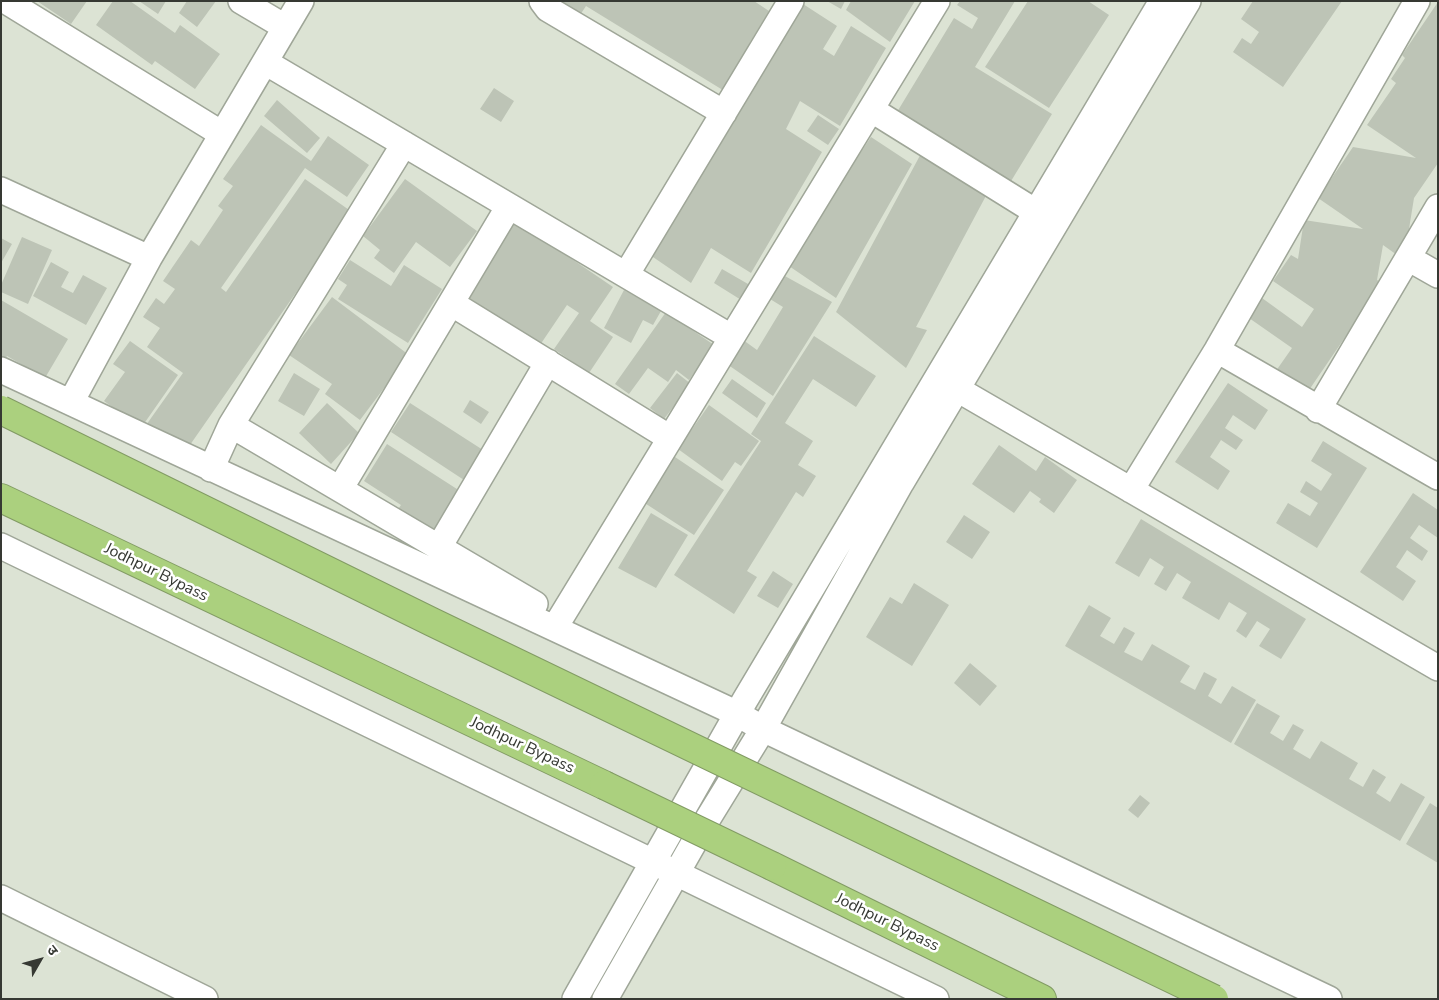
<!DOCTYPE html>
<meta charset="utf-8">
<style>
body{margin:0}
#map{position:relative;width:1439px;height:1000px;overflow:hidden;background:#dce3d4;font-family:"Nunito Sans","Noto Sans Devanagari",sans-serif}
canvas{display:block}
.frame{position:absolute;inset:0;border:2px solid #363933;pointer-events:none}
.north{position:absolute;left:15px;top:935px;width:50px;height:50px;-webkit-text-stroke:4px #fff;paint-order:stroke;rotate:52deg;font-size:14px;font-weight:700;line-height:20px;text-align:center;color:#363933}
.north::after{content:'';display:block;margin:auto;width:18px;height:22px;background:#363933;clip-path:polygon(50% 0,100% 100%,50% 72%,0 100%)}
</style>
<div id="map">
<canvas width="1439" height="1000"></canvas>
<div class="frame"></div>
<div class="north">उ</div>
</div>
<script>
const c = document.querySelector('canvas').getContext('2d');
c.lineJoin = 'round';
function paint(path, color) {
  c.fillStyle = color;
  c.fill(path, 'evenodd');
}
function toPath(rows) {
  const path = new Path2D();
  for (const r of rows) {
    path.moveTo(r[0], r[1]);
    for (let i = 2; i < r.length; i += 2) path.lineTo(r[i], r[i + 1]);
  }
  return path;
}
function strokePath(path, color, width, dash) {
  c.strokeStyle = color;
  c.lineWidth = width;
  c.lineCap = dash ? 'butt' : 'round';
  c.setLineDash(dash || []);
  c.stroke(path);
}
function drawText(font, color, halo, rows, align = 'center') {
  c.font = font + ' "Nunito Sans",sans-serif';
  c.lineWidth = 5;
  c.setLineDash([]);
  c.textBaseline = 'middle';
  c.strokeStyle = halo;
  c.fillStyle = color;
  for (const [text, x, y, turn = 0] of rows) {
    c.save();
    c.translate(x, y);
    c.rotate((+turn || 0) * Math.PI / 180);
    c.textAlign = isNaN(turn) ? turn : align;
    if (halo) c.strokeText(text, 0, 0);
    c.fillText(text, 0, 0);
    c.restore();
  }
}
const building = toPath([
 [37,1,87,1,71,24],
 [113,1,130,1,175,33,180,25,220,54,195,89,155,61,152,65,96,25],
 [139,1,166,1,158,14],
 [187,1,216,1,197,27,179,13],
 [558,1,754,1,769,11,749,44,754,47,726,92,586,6,580,15],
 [827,1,845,1,841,9],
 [851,1,915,1,890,42,846,10],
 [960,1,1015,1,975,67,1052,114,1008,186,894,117,954,18,972,29,978,18,957,5],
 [1028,1,1088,1,1109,15,1049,108,985,67],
 [1253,1,1342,1,1283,87,1233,52,1242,38,1251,44,1259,32,1241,19],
 [1438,2,1438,163,1414,198,1404,260,1383,245,1377,280,1382,283,1307,393,1271,378,1292,348,1249,318,1262,298,1302,327,1314,309,1273,281,1291,255,1298,259,1304,220,1363,229,1318,198,1353,147,1416,158,1367,125,1396,83,1391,79,1405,58,1402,55],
 [803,4,837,26,823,49,834,56,851,26,886,48,840,126,800,101,786,129,822,152,751,273,711,248,691,283,650,255,731,117],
 [494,88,514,101,501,122,480,109],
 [277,100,320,138,307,153,264,116],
 [818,115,839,129,828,145,807,131],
 [261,125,311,161,328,136,369,165,347,197,305,168,221,288,226,292,305,179,352,212,183,455,144,428,183,373,147,347,160,328,143,317,156,298,164,304,175,289,163,281,191,240,199,246,223,210,218,206,233,186,223,179],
 [871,137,912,164,836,298,786,264],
 [924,148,988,192,916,327,927,330,906,368,836,312],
 [405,179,477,231,450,267,416,242,394,273,374,258,380,250,363,236],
 [516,221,613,287,590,321,613,337,589,373,554,349,579,313,567,305,540,345,466,296],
 [22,237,52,250,28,304,1,292,1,285],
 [1,238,12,244,1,263],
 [350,260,391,286,404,265,442,289,408,343,338,299,347,285,338,279],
 [51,262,69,272,61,287,73,293,83,275,107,288,86,325,33,296],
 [722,269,755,288,746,303,714,283],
 [783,275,832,302,773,396,724,362,739,337,757,350,783,307,770,299],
 [624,290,661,311,653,325,643,320,631,343,604,328],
 [332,297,409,355,360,420,325,394,332,384,289,355],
 [1,300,68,339,45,378,7,356,1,367],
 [666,312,714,345,689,380,676,370,668,382,648,368,629,394,615,384],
 [814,336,876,376,856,407,813,379,785,423,813,441,798,465,816,476,803,497,796,492,747,571,757,577,734,614,674,575,761,441,751,434],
 [130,341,178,375,141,428,104,401,125,372,113,364],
 [294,373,320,389,304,416,278,401],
 [677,373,691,384,664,419,650,408],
 [732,379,766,403,757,418,722,393],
 [1228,383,1268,410,1255,430,1233,415,1225,428,1243,440,1236,450,1221,440,1210,457,1230,471,1218,490,1175,462],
 [470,400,489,412,481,424,463,412],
 [327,403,359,433,331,464,299,433],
 [410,403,483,450,464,480,391,432],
 [709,405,759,441,741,466,735,462,722,481,678,449],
 [1323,441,1367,468,1317,548,1276,523,1288,503,1310,516,1318,503,1300,492,1306,481,1321,491,1332,474,1311,461],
 [387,444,460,491,432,535,396,512,401,505,364,481],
 [999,445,1036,471,1045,457,1077,480,1054,513,1039,502,1041,499,1030,491,1014,513,972,484],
 [672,455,724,490,694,535,640,500],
 [1413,493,1438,510,1438,538,1419,525,1410,538,1428,551,1422,561,1407,550,1396,567,1416,581,1403,601,1360,572],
 [651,513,688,535,656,588,618,568],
 [964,515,990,532,972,559,946,542],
 [1141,519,1306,619,1281,659,1259,646,1270,629,1257,621,1246,638,1236,631,1247,613,1229,602,1219,620,1182,598,1191,582,1177,573,1166,591,1154,584,1164,567,1150,558,1139,577,1115,563],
 [773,571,793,584,778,608,757,596],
 [914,583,949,605,912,666,866,637,890,597,902,604],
 [1089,605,1111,618,1100,636,1114,644,1124,627,1135,633,1124,652,1142,661,1152,644,1190,666,1180,682,1195,690,1204,672,1217,679,1208,696,1221,704,1232,686,1256,700,1231,743,1065,646],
 [970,663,997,686,980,706,954,683],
 [1257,703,1280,716,1270,733,1283,741,1293,724,1304,730,1293,749,1310,759,1321,741,1358,763,1349,779,1363,787,1373,769,1386,777,1376,793,1390,802,1401,783,1425,797,1400,841,1234,744],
 [1140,795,1150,803,1138,818,1128,810],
 [1430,803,1438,808,1438,863,1406,844]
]);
const minor = toPath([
 [6,1,222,134],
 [241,1,285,27],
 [542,1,548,9,724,113],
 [265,62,731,337],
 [872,110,1036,212],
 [1,190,149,258],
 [1408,258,1438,275],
 [626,275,791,1],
 [451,303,670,438],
 [1217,350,1438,477],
 [1,370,738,714,763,729,1329,999],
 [957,389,1438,668],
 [71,402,149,258,301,1],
 [1318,410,1438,207],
 [231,425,535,604],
 [211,469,231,425,404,144],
 [340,489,509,206],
 [1131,490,1217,350,1417,1],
 [1,546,936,999],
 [439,547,548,362],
 [560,619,937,1],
 [1,898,205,999],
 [575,999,745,700,1162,1],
 [605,999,704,825,763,729,901,483,1188,1]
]);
const highway = toPath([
 [1,498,604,785],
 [772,866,1042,999]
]);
const highwayBridge = toPath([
 [1,410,432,622,1214,999],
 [604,785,772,866]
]);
const streetNames = [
 ["Jodhpur Bypass",156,573,26],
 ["Jodhpur Bypass",522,746,25],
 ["Jodhpur Bypass",887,923,26]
];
paint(building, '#bdc4b6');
strokePath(minor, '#9fa698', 28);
strokePath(highway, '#829b64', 30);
strokePath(minor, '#fff', 25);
strokePath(highway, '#abd07e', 28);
strokePath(highwayBridge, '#829b64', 30, []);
strokePath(highwayBridge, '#abd07e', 28);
drawText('16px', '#363933', '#fff', streetNames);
</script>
